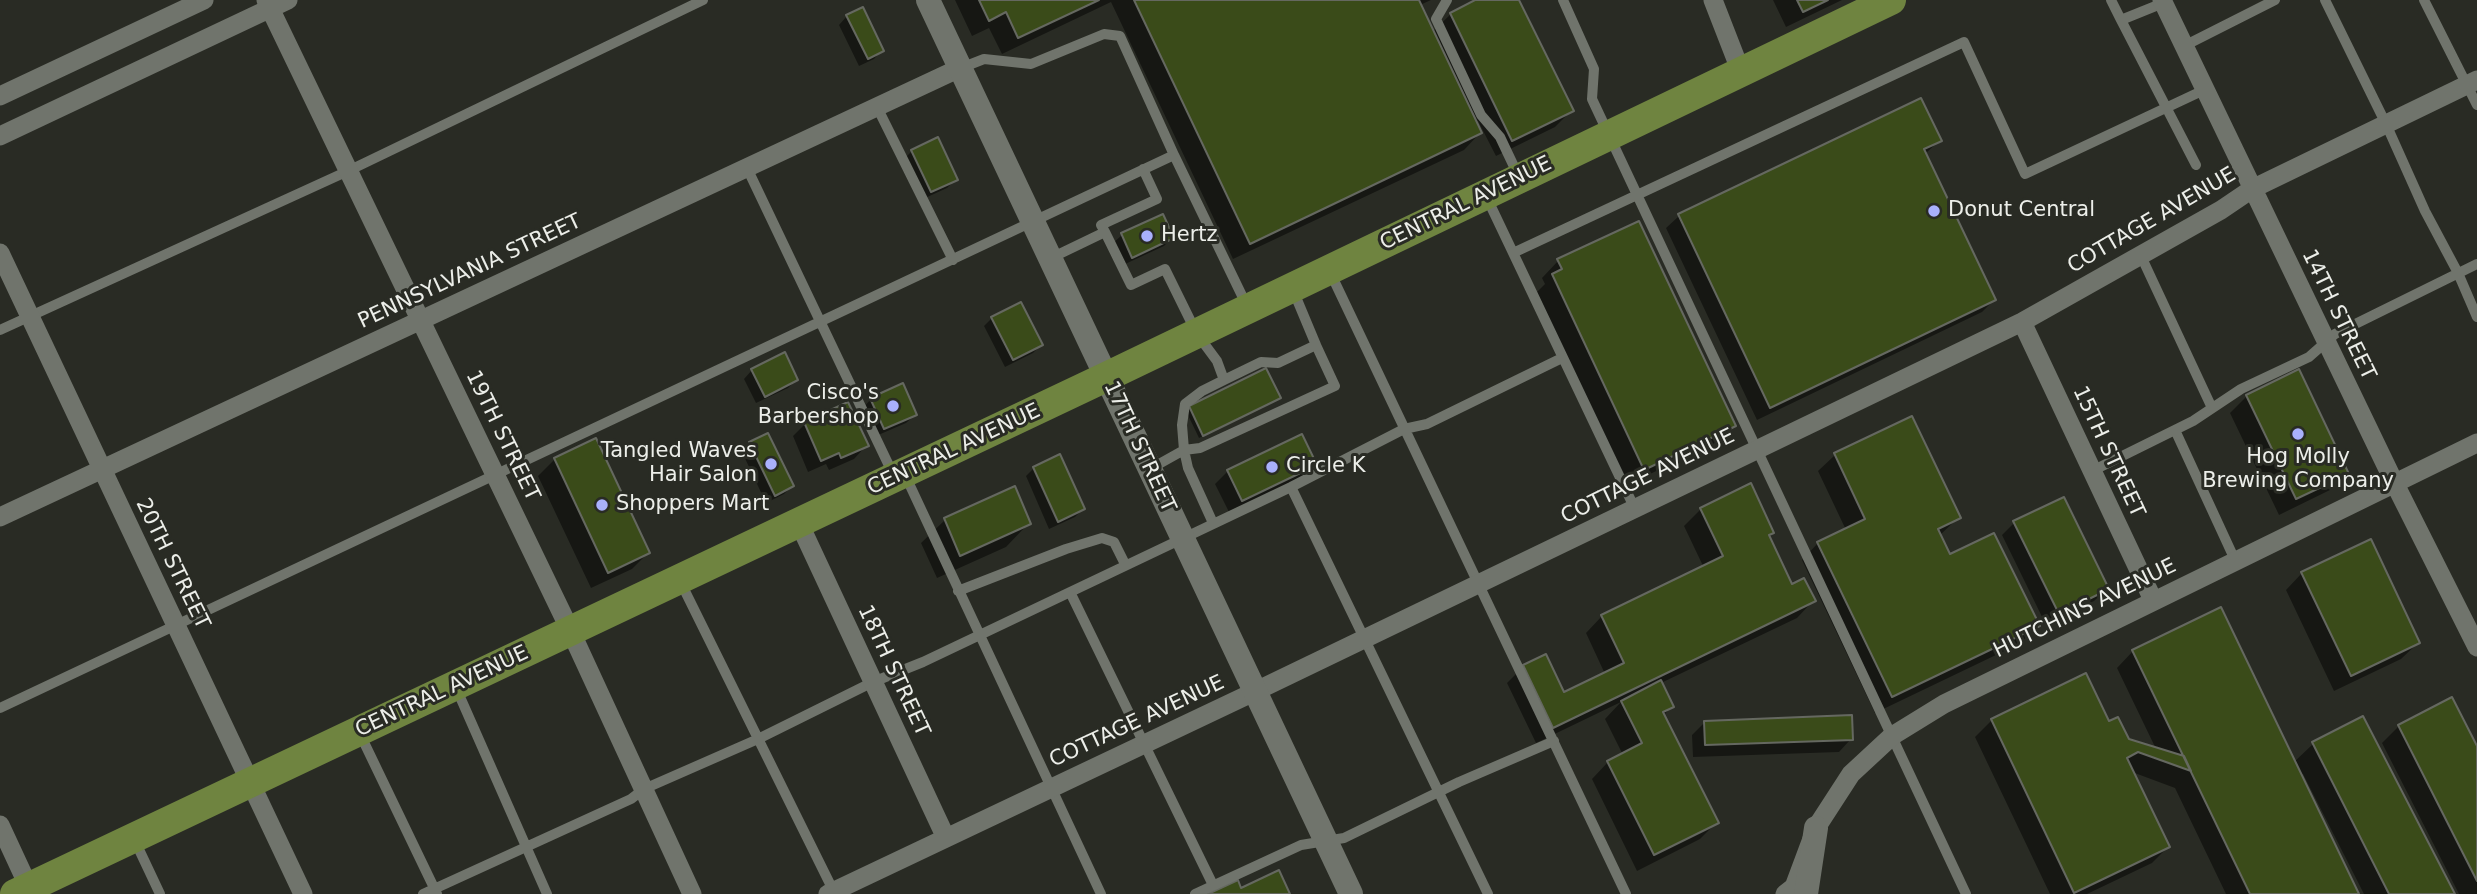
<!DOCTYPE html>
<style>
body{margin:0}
canvas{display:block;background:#292b24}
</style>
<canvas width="2477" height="894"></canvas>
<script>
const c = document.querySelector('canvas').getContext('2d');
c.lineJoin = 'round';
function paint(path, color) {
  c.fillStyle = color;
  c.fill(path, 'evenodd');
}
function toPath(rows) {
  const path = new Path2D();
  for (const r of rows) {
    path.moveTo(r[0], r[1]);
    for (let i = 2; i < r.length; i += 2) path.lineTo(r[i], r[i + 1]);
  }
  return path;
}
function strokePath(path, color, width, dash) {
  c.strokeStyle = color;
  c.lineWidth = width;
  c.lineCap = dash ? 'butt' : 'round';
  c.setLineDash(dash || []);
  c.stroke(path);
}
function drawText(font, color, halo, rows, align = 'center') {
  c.font = font + ' "DejaVu Sans",sans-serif';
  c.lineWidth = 6;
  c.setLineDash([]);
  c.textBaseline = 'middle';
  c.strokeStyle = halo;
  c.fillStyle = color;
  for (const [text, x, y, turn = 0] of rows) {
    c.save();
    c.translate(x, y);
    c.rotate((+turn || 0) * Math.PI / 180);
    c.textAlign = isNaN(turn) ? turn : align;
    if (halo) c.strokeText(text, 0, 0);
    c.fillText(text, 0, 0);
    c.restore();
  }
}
const shadow = toPath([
 [955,0,1431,0,1420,5,1432,32,1451,14,1479,0,1517,0,1572,110,1555,127,1496,156,1478,121,1475,122,1480,133,1464,150,1233,259,1111,2,1002,54,989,28,972,36],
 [1773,0,1842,0,1786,27],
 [847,16,882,50,874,59,859,66,839,25],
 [1921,100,1940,140,1925,154,1994,300,1982,312,1757,420,1666,228,1679,216],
 [912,151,956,179,947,188,923,199,904,159],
 [1162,216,1172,238,1164,246,1123,265,1113,243,1122,235],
 [1558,261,1734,426,1717,442,1627,485,1537,292,1545,284,1542,278],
 [992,318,1041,345,1033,353,1005,367,984,326],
 [752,370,796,380,788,388,756,403,744,379],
 [1266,371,1279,397,1199,438,1186,411],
 [2247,396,2347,473,2330,490,2279,515,2230,413],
 [871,399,915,415,906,423,876,436,863,408],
 [805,424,866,446,854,459,829,470,826,464,808,472,793,436],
 [767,435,792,486,784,494,766,503,742,452,750,444],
 [1835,455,1958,518,1939,536,1949,556,2037,626,2021,643,1875,713,1802,560,1818,543,1846,530,1818,471],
 [555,459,648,553,632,569,591,588,538,476],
 [1315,465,1303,477,1229,512,1215,484,1228,471],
 [1034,468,1083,509,1075,517,1049,529,1026,476],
 [1750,486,1772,532,1767,537,1791,587,1813,601,1797,618,1661,683,1672,706,1663,716,1716,823,1700,839,1637,871,1592,779,1608,762,1623,755,1605,719,1621,702,1536,743,1507,683,1524,666,1545,656,1563,694,1605,674,1586,633,1602,616,1704,568,1684,526,1701,509],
 [1014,489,1029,523,1006,547,937,578,921,543,945,520],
 [2015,522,2107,589,2094,601,2046,625,2002,535],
 [2302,573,2418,643,2401,659,2334,691,2286,590],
 [2133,651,2294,762,2313,744,2363,718,2453,894,2364,894,2303,774,2300,775,2357,894,2226,894,2175,788,2132,772,2168,847,2152,863,2087,894,2050,894,1975,737,1992,720,2108,724,2128,740,2156,749,2117,668],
 [1705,722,1851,739,1839,752,1693,757,1692,735],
 [2399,726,2477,750,2477,894,2459,894,2382,743]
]);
const building = toPath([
 [979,0,1099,0,1018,38,1006,12,989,21,979,0],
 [1134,0,1419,0,1482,133,1250,244,1134,0],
 [1475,0,1519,0,1574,111,1512,141,1450,13,1475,0],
 [1797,0,1828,0,1803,12,1797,0],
 [863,7,884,51,868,59,846,15,863,7],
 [1921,98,1942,141,1924,149,1996,300,1770,408,1678,214,1921,98],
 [938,137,958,180,931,192,911,150,938,137],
 [1163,214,1174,238,1132,258,1121,233,1163,214],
 [1639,221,1736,426,1644,470,1552,274,1562,269,1557,259,1639,221],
 [1021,302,1043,345,1013,360,991,317,1021,302],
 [785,352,798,380,765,397,751,369,785,352],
 [1266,368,1281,398,1203,436,1189,406,1266,368],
 [2299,369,2349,474,2296,499,2246,395,2299,369],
 [903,383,917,415,884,429,870,398,903,383],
 [848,402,869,446,841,458,839,453,821,461,804,422,848,402],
 [1912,416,1961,518,1938,529,1950,554,1994,533,2040,626,1892,697,1817,542,1865,519,1834,453,1912,416],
 [768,433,794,486,775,496,749,442,768,433],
 [1302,434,1317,465,1242,501,1227,470,1302,434],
 [596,438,650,553,608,573,554,458,596,438],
 [1060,454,1085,509,1058,522,1033,467,1060,454],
 [1751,483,1774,533,1769,535,1792,584,1804,578,1816,601,1553,728,1523,665,1546,654,1564,692,1624,663,1601,615,1723,556,1700,508,1751,483],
 [1015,486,1031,524,960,556,944,518,1015,486],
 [2064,497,2109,589,2059,614,2013,521,2064,497],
 [2371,539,2420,643,2351,676,2301,572,2371,539],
 [2221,607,2359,894,2250,894,2132,650,2221,607],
 [2086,673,2109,721,2118,717,2129,739,2184,756,2191,771,2138,752,2127,758,2170,847,2074,893,1991,719,2086,673],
 [1661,680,1674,707,1663,712,1719,823,1654,855,1607,761,1642,743,1621,701,1661,680],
 [2452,697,2477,746,2477,881,2398,725,2452,697],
 [1852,715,1853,740,1705,745,1704,721,1852,715],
 [2363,716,2455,894,2389,894,2312,742,2363,716],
 [1279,870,1290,894,1208,894,1238,880,1241,888,1279,870]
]);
const service = toPath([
 [1447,0,1436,19,1481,115,1500,137,1518,175],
 [1563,0,1594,69,1592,99,1966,894],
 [2111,0,2121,20,2163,3],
 [2325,0,2386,124,2425,211,2458,273,2477,317],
 [2424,0,2477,105],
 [2121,20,2196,165],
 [2184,46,2275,0],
 [961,68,984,59,1031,64,1104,34,1120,36,1174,155],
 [877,107,953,260],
 [747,168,893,474],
 [1486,196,1635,509],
 [1105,232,1101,225,1157,199,1143,169],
 [1513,253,1964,42,2025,174,2204,90],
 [2141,256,2212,408],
 [1051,258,1105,232,1131,285,1165,269,1197,334,1217,361,1224,380,1261,362,1278,363,1316,345,1293,290],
 [1330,272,1626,894],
 [0,330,348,171,703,0],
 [2175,430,2235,560],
 [1150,469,1184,450,1182,425,1185,404,1202,391,1224,380],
 [2092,471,2193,421,2241,389,2309,357,2335,334,2477,264],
 [906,477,1101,894],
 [1291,487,1488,894],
 [1213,523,1188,468,1184,450,1200,448,1335,386,1316,345],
 [680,581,835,894],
 [958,591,1066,549,1102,538,1114,542,1125,564],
 [1070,592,1213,885],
 [457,690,547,894],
 [0,708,1174,155,1247,306],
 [360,734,437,894],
 [135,841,160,894],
 [423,894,631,799,644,789,758,739,873,682,923,662,1291,487,1404,429,1427,424,1562,358],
 [1195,894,1301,845,1344,838,1459,782,1554,741]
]);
const minor = toPath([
 [266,0,571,632,692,894],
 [1713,0,1741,72],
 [2162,0,2394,482,2477,647],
 [0,96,204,0],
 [0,136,288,0],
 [0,253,303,894],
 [2022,322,2153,600],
 [0,517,960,68],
 [799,523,946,838],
 [0,825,32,894],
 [828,894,1254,692,2022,322,2221,210,2252,189,2477,80],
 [1785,894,1794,887,1816,828,1851,774,1892,736,1944,704,2477,443]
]);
const tertiary = toPath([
 [928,0,1351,894],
 [1806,894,1816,828]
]);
const primary = toPath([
 [15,894,1106,377,1891,0]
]);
const markers = [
 [1934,211,7,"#a9b0fc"],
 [1147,236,7,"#a9b0fc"],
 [893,406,7,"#a9b0fc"],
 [2298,434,7,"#a9b0fc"],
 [771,464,7,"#a9b0fc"],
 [1272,467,7,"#a9b0fc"],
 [602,505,7,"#a9b0fc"]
];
const streetNames = [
 ["CENTRAL AVENUE",1466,204,-26],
 ["COTTAGE AVENUE",2152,221,-30],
 ["PENNSYLVANIA STREET",470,272,-25],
 ["14TH STREET",2338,315,64],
 ["19TH STREET",502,436,64],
 ["17TH STREET",1139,447,65],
 ["CENTRAL AVENUE",954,450,-25],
 ["15TH STREET",2108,452,65],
 ["COTTAGE AVENUE",1648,477,-26],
 ["20TH STREET",172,564,64],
 ["HUTCHINS AVENUE",2085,609,-26],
 ["18TH STREET",893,671,65],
 ["CENTRAL AVENUE",442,692,-25],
 ["COTTAGE AVENUE",1137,722,-25]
];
const poiNames = [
 ["Donut Central",1948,211],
 ["Hertz",1161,236],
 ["Cisco's",879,394,"right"],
 ["Barbershop",879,418,"right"],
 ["Tangled Waves",757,452,"right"],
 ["Hair Salon",757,476,"right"],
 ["Hog Molly",2298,458,"center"],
 ["Brewing Company",2298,482,"center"],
 ["Circle K",1286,467],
 ["Shoppers Mart",616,505]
];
paint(shadow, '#0007');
paint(building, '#3a4b19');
strokePath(building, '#656860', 2);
strokePath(service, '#70746c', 10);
strokePath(minor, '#70746c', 19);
strokePath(tertiary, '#70746c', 24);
strokePath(primary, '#6f8440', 30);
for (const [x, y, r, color] of markers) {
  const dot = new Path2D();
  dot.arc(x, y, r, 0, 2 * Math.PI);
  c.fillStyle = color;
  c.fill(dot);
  strokePath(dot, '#292b24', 2.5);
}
drawText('21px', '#eceee9', '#292b24', streetNames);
drawText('21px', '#eceee9', '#292b24', poiNames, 'left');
</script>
